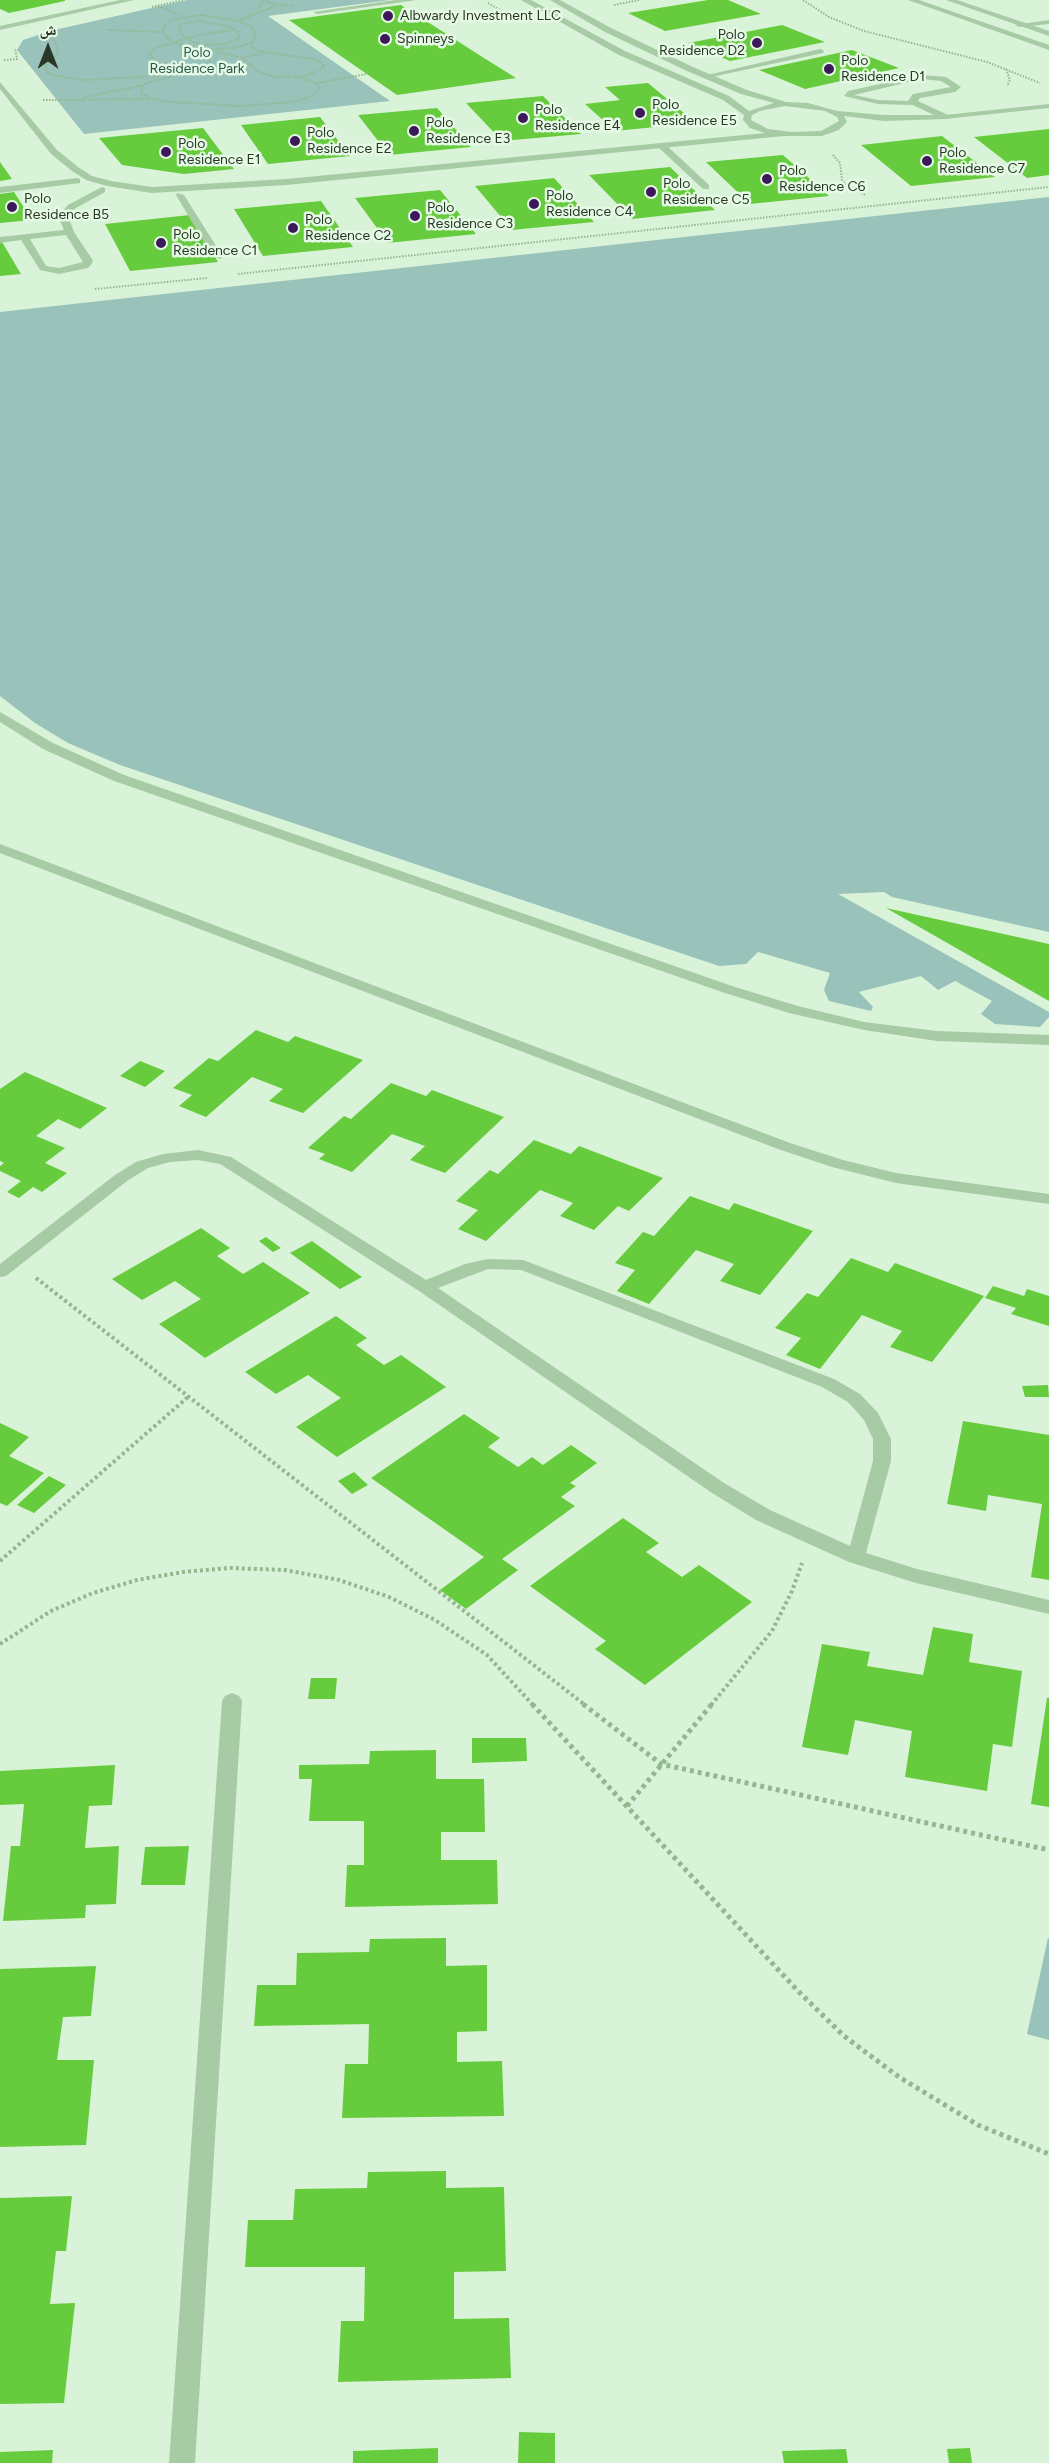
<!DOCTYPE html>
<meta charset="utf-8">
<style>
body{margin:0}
#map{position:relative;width:1049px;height:2463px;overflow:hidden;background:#d9f3d9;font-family:Figtree,"Noto Naskh Arabic",sans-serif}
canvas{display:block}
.north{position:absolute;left:18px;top:18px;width:60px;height:60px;-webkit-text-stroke:4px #e5fae5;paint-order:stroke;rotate:0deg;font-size:16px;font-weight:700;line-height:24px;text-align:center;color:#2a3626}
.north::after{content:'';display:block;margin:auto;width:21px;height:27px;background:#2a3626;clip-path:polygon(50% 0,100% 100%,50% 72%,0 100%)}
</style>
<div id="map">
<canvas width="1049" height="2463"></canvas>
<div class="north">ش</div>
</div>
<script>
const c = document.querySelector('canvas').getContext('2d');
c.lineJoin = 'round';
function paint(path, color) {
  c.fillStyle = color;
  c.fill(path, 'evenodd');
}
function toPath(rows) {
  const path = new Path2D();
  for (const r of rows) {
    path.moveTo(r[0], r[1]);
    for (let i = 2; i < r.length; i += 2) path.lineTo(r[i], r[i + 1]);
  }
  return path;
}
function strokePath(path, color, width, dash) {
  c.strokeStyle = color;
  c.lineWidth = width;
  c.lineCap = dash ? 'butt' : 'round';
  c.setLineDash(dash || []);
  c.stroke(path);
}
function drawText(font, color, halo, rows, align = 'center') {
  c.font = font + ' Figtree,sans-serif';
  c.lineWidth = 5;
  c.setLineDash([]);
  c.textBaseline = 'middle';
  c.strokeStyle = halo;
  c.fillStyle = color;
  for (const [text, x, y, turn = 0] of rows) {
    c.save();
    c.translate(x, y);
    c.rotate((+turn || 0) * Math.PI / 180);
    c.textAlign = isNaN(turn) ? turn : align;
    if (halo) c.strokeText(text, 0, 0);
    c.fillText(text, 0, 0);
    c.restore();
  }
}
const green = toPath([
 [187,0,390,0,268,16,390,101,84,134,17,50,23,40,50,31],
 [1049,197,1049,932,892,897,884,892,838,894,1049,1012,1049,1017,1040,1027,995,1024,981,1014,992,1001,955,981,938,990,921,976,859,992,873,1007,871,1011,829,1001,824,990,830,973,758,952,746,964,719,966,120,765,68,743,35,723,0,696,0,312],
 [1048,1938,1049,1939,1049,2040,1027,2034]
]);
const building = toPath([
 [0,0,65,0,65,1,9,13,0,9],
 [708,0,728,0,761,14,665,31,628,13],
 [401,5,484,58,516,78,397,95,289,20],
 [782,25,825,42,730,61,688,43],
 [852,50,899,68,805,89,759,70],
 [648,83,696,123,615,131,585,104,620,100,605,87],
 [543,96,581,134,502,141,466,103],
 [437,108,471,147,389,155,358,115],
 [320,117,350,156,268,164,241,125],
 [203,128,234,169,184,174,122,165,99,138],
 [1049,129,1049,175,1027,178,974,137],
 [942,136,995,177,911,186,861,145],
 [783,155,829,196,750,204,706,162],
 [0,162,12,179,0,181],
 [670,167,715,210,632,219,589,175],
 [554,178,594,222,512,230,475,186],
 [440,190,476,234,388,243,355,198],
 [14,192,32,220,0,223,0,194],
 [321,201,353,247,263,256,234,209],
 [190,215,218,262,130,271,105,224],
 [2,242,21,274,0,276,0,243],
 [886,908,1049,944,1049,1001],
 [256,1030,288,1042,295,1036,363,1060,303,1113,269,1101,283,1089,252,1077,206,1117,179,1106,192,1095,173,1088,209,1058,218,1061],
 [140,1061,165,1071,145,1087,120,1076],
 [25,1072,107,1108,80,1129,58,1119,36,1136,65,1148,45,1163,67,1173,42,1192,33,1187,19,1198,7,1192,21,1181,0,1171,0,1166,4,1163,0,1161,0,1089],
 [391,1083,426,1096,432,1090,504,1117,445,1173,410,1160,425,1146,392,1134,352,1172,319,1159,325,1154,308,1148,344,1116,351,1119],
 [534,1140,571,1154,579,1146,663,1178,629,1211,618,1206,594,1230,560,1216,573,1203,540,1190,486,1241,458,1229,478,1210,456,1201,490,1170,498,1174],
 [690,1196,729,1210,734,1203,813,1231,760,1295,720,1281,734,1264,696,1250,649,1304,617,1291,635,1270,615,1263,643,1232,654,1236],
 [201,1228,230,1248,217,1256,243,1274,263,1262,310,1293,205,1358,159,1324,201,1299,175,1281,142,1300,112,1279],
 [266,1237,281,1248,273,1252,259,1241],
 [312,1241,362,1277,340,1289,290,1253],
 [851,1258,888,1272,895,1263,984,1296,932,1362,890,1347,902,1331,862,1315,820,1369,786,1355,801,1338,775,1328,807,1293,818,1297],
 [993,1286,1024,1296,1027,1289,1049,1296,1049,1326,1011,1314,1016,1308,985,1298],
 [336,1316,367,1338,356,1345,384,1365,401,1355,446,1387,337,1457,296,1427,341,1398,308,1375,276,1394,245,1372],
 [1048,1385,1049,1397,1025,1397,1022,1386],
 [464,1414,500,1438,488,1447,518,1467,532,1457,543,1465,571,1445,597,1463,570,1483,576,1486,561,1497,575,1506,502,1559,518,1570,466,1609,440,1590,484,1557,371,1478],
 [963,1421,1049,1435,1049,1580,1031,1577,1042,1504,988,1495,986,1511,947,1504],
 [0,1423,29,1437,9,1456,44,1473,7,1506,0,1503],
 [354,1472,368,1485,352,1494,338,1481],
 [49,1476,66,1485,34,1513,17,1505],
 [623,1518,659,1543,646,1552,682,1577,699,1565,752,1602,645,1685,595,1649,606,1641,530,1586],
 [933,1627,973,1634,969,1662,1022,1671,1012,1747,993,1744,987,1791,905,1777,912,1731,855,1720,848,1755,802,1747,822,1644,870,1652,867,1666,923,1675],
 [311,1678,337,1678,335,1699,308,1699],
 [1047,1698,1049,1698,1049,1807,1031,1804],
 [472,1738,526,1738,527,1761,472,1763],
 [436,1750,436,1779,484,1779,485,1832,441,1832,441,1860,497,1860,498,1904,345,1907,347,1865,364,1865,364,1821,309,1821,312,1779,299,1779,299,1765,369,1764,370,1751],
 [115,1765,112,1805,89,1806,85,1848,119,1846,116,1904,86,1905,85,1918,3,1921,11,1846,20,1846,24,1804,0,1805,0,1771],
 [189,1846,185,1885,141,1885,145,1847],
 [446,1938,446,1966,487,1965,487,2031,457,2032,457,2062,502,2061,504,2116,342,2118,345,2064,368,2064,369,2024,254,2026,257,1985,296,1985,297,1953,369,1952,370,1939],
 [96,1966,91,2016,63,2017,57,2060,94,2060,86,2145,0,2147,0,1969],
 [446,2171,446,2188,504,2187,506,2271,454,2272,454,2319,509,2318,511,2378,338,2382,341,2321,364,2321,365,2267,245,2267,248,2220,293,2220,295,2189,367,2188,368,2172],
 [72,2196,66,2251,56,2251,50,2304,75,2303,64,2403,0,2404,0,2198],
 [519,2432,555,2433,555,2463,518,2463],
 [438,2448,438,2463,353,2463,353,2451],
 [970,2448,972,2463,949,2463,947,2449],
 [846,2449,848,2463,784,2463,782,2451],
 [53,2450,52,2463,0,2463,0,2452]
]);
const pathFar2 = toPath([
 [803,0,829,17,864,31,987,62,1040,83],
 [488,3,503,12],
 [614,5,639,0],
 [158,6,182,16],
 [152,7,183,0],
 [258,11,263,0,274,4,294,6],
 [201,15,239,21,252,27,256,37,252,42,239,47,207,50,181,45,168,39,163,32,165,25,172,20,201,15],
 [200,21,231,27,238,32,239,38,226,44,204,45,191,41,180,33,179,26,182,24,200,21],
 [237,21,276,6],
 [107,30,163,32],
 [54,40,58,47,57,54,45,66,47,72,52,75,84,80,160,76],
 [207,50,210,62,205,67,147,83,142,86,141,93,153,99,172,102,241,106,292,102,309,97,321,88,312,81,295,77],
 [217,52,242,58,257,71,274,77,306,76,324,67,321,62,313,59,258,51,252,47,252,42],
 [243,57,262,54],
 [4,60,17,59,15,48],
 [1006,69,1010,80,1007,86],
 [162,76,161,67,149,54,155,48,203,34,235,30],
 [317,83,367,74],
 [84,97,141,86],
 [43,100,149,99],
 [833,155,840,163,842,180,845,184,865,195],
 [238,274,1049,187],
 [95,289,207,278]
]);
const pathFar1 = toPath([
 [36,1278,585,1705],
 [0,1561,188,1397],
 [0,1644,51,1611,93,1593,137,1580,183,1572,230,1568,285,1570,339,1580,389,1597,435,1620,487,1655,533,1705],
 [711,1705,772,1631,792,1591,802,1563]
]);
const path = toPath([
 [532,1704,797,1990,844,2036,899,2077,978,2125,1049,2154],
 [583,1704,661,1764,1049,1850],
 [627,1806,712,1704]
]);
const service = toPath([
 [395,0,417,0,317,14,313,12,395,0],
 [1049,20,1049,24,1019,27,1015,25,1049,20],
 [820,49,824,51,823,53,707,78,703,76,820,49],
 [922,75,946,77,961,87,955,92,920,98,918,101,948,115,948,119,942,119,913,105,878,104,844,96,848,91,922,75],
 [922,79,941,81,951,87,913,94,908,101,878,100,854,95,922,79],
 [658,143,664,143,709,185,709,189,703,189,658,147,658,143],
 [77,178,80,179,80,183,0,193,0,187,77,178],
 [102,187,105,188,105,192,74,209,68,216,74,232,92,259,93,262,88,268,59,274,40,270,21,240,0,243,0,237,64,230,58,216,68,205,102,187],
 [66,235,83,262,59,268,46,266,30,239,66,235],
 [177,193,184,195,223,257,221,259,213,257,176,195,177,193],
 [0,844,790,1143,843,1160,896,1173,1049,1194,1049,1204,896,1183,832,1167,778,1149,0,853,0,844]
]);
const minor = toPath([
 [120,0,134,0,0,30,0,26,120,0],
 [521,0,531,0,625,51,729,96,749,111,774,103,741,94,687,71,605,32,550,0,560,0,611,28,693,67,747,90,786,102,808,103,837,111,884,115,945,115,1049,104,1049,108,945,119,884,121,844,116,847,122,839,130,822,136,784,136,286,185,152,193,107,186,86,180,72,171,51,154,0,89,0,82,57,150,78,167,92,176,111,181,152,187,286,179,765,133,750,128,743,120,744,115,723,100,619,55,521,0],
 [785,106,825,111,837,117,839,121,821,131,792,132,768,129,751,120,752,115,760,111,785,106],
 [0,712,53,743,124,775,735,987,798,1006,864,1022,937,1031,1049,1035,1049,1045,937,1041,864,1030,789,1013,725,993,114,781,43,749,0,722,0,712],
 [198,1150,231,1157,426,1280,465,1264,488,1259,523,1260,834,1379,860,1394,878,1413,891,1439,891,1461,866,1553,917,1569,1049,1600,1049,1614,916,1583,849,1562,756,1520,712,1493,419,1291,220,1164,198,1160,170,1162,148,1168,127,1181,6,1276,0,1277,0,1264,115,1175,136,1162,163,1154,198,1150],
 [488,1269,521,1270,822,1387,848,1402,864,1420,873,1439,873,1461,850,1546,770,1510,724,1483,438,1288,488,1269],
 [232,1693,239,1696,242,1701,195,2463,169,2463,222,1701,225,1696,232,1693]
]);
const tertiary = toPath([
 [908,0,919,0,1049,45,1049,50,908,0],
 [946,0,957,0,1049,31,1049,36,946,0]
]);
const markers = [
 [388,16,6,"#3c1a59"],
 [385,39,6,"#3c1a59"],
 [757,43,6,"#3c1a59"],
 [829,69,6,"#3c1a59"],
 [640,113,6,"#3c1a59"],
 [523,118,6,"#3c1a59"],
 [414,131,6,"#3c1a59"],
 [295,141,6,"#3c1a59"],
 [166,152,6,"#3c1a59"],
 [927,161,6,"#3c1a59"],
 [767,179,6,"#3c1a59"],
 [651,192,6,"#3c1a59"],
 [534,204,6,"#3c1a59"],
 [12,207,6,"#3c1a59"],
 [415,216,6,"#3c1a59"],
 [293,228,6,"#3c1a59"],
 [161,243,6,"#3c1a59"]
];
const farPoinames = [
 ["Albwardy Investment LLC",400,16],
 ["Polo",745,35,"right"],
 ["Residence D2",745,51,"right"],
 ["Spinneys",397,39],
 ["Polo",841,61],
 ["Residence D1",841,77],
 ["Polo",652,105],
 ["Residence E5",652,121],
 ["Polo",535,110],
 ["Residence E4",535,126],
 ["Polo",426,123],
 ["Residence E3",426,139],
 ["Polo",307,133],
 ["Residence E2",307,149],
 ["Polo",178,144],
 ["Residence E1",178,160],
 ["Polo",939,153],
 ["Residence C7",939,169],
 ["Polo",779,171],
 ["Residence C6",779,187],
 ["Polo",663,184],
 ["Residence C5",663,200],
 ["Polo",546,196],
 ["Residence C4",546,212],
 ["Polo",24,199],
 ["Residence B5",24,215],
 ["Polo",427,208],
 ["Residence C3",427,224],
 ["Polo",305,220],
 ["Residence C2",305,236],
 ["Polo",173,235],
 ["Residence C1",173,251]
];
const farParknames = [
 ["Polo",197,53],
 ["Residence Park",197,69]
];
paint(green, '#98c2ba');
paint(building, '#67cc3d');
strokePath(pathFar2, '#93b78e', 2, [1.5, 1.5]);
strokePath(pathFar1, '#93b78e', 4, [3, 3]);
strokePath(path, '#93b78e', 5, [4, 4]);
paint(service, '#a7cba4');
paint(minor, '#a7cba4');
paint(tertiary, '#a7cba4');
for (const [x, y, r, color] of markers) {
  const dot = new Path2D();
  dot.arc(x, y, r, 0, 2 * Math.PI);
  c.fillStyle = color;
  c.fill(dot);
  strokePath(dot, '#e5fae5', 2);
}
drawText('14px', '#2a3626', '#e5fae5', farPoinames, 'left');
drawText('14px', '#29564e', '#e5fae5', farParknames);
</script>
